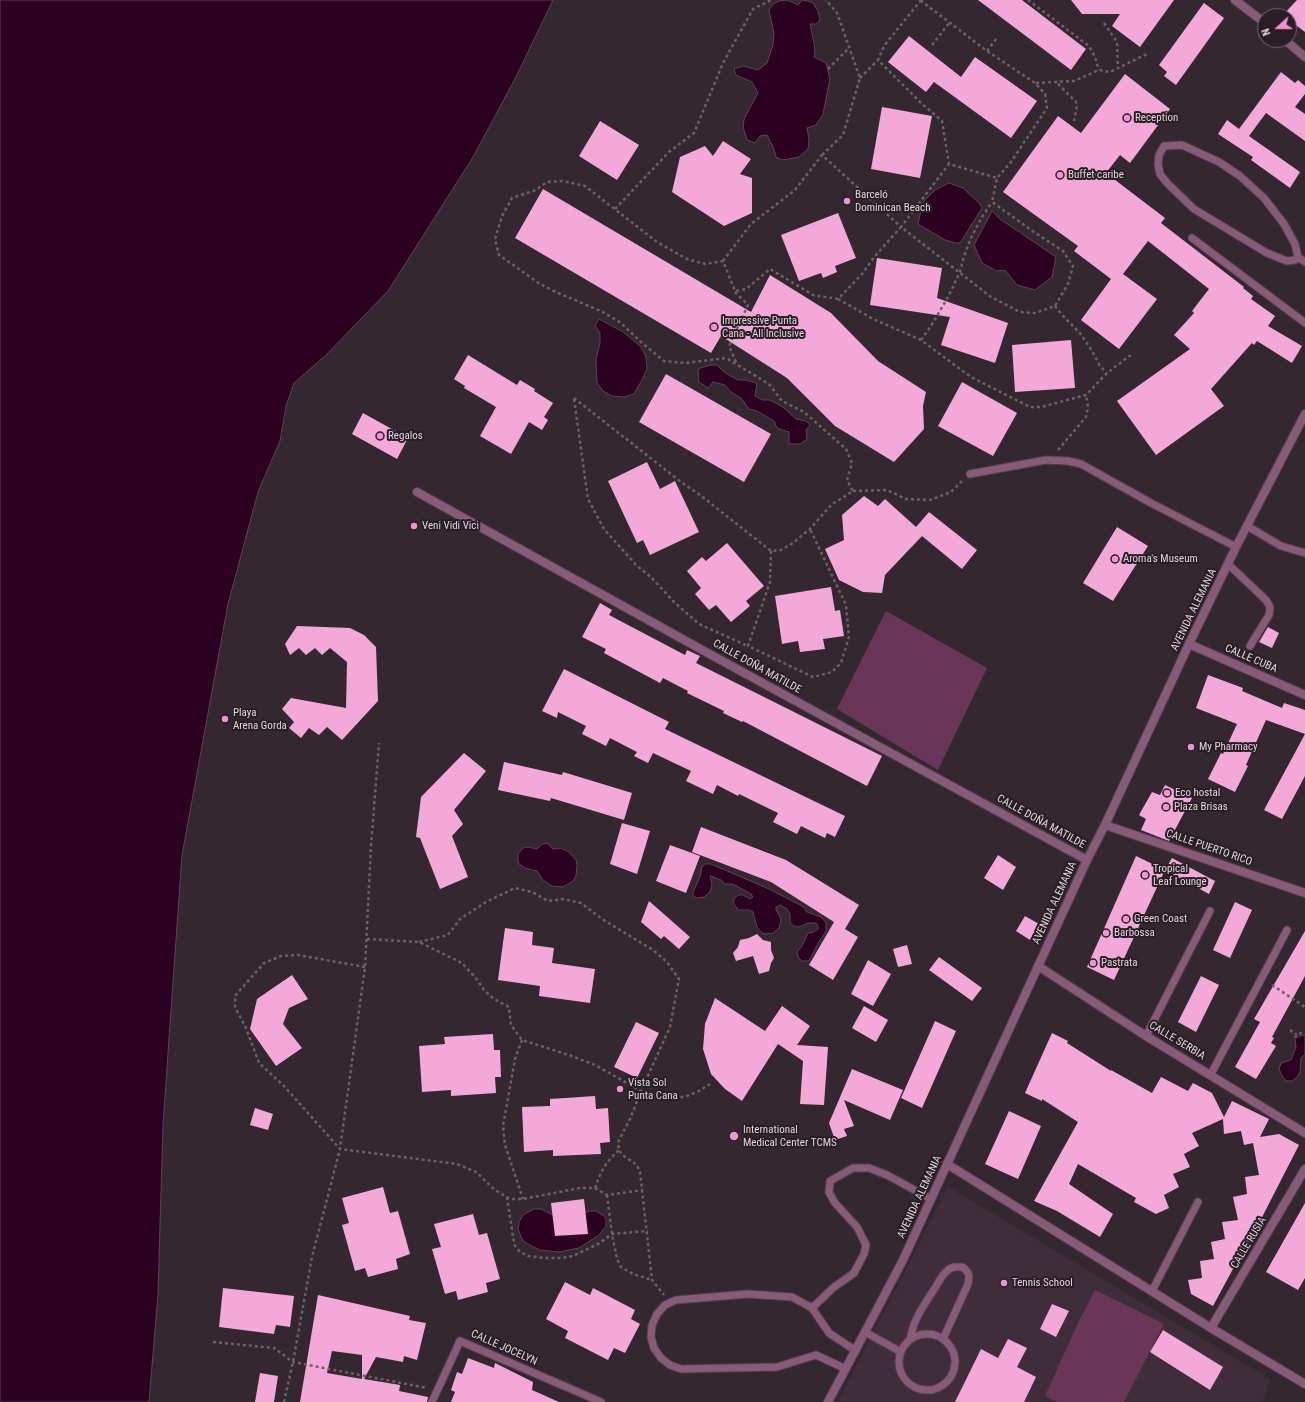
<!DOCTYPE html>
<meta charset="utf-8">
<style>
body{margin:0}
#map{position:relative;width:1305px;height:1402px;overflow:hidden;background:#33282f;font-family:"Roboto Condensed",sans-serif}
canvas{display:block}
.north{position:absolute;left:1257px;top:8px;width:40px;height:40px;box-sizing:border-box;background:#291e25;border:1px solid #72686e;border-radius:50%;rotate:249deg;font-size:11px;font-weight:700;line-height:16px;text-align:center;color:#dfd7dc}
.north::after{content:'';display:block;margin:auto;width:14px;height:18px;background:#f491d4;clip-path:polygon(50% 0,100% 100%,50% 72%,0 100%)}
</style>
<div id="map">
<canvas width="1305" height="1402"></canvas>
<div class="north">N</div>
</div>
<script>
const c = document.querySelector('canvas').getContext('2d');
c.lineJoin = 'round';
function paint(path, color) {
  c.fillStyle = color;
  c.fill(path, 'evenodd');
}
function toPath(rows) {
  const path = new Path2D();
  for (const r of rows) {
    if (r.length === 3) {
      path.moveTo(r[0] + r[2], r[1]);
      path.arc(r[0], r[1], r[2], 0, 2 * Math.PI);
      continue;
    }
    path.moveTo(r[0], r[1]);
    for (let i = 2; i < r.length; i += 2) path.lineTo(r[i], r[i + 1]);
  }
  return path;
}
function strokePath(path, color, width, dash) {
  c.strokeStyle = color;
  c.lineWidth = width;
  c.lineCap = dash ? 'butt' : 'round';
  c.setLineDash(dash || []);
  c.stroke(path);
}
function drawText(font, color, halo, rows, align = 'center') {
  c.font = font + ' "Roboto Condensed",sans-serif';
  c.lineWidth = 4;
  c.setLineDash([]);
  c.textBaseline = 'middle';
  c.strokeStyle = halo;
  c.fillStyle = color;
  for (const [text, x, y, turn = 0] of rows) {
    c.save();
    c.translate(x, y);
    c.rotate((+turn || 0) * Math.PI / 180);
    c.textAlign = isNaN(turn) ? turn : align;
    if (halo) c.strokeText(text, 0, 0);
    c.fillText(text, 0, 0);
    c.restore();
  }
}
const built = toPath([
 [948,1187,1270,1379,1263,1402,838,1402]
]);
const green = toPath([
 [886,611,987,668,938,770,837,709],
 [1095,1290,1164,1324,1124,1402,1057,1402,1045,1396,1078,1323]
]);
const water = toPath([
 [0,0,553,0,516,77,473,157,388,291,325,356,294,383,286,406,280,441,258,492,228,604,182,855,163,1124,158,1294,149,1402,0,1402,0,0],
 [787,0,798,5,802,0,808,1,813,3,818,11,820,20,816,24,810,24,814,43,815,53,814,57,826,63,830,79,823,114,816,125,807,128,809,139,808,149,799,157,782,160,776,157,774,149,767,135,760,136,755,143,747,140,743,127,744,119,758,93,752,82,736,75,734,69,743,66,758,70,767,63,773,45,774,33,769,10,773,4,779,1,787,0],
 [949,183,963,188,980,204,982,208,960,243,956,243,945,240,918,224,923,202,935,190,949,183],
 [992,211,1000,219,1056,257,1052,277,1035,290,1017,285,1005,270,997,271,982,263,974,245,992,211],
 [599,319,623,332,641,347,646,357,647,369,642,380,634,394,624,397,612,396,603,391,597,383,596,359,600,343,600,333,595,326,599,319],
 [711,365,717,365,725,373,738,380,746,380,757,383,755,396,763,400,770,400,783,407,796,419,806,421,810,425,806,430,807,439,800,444,789,444,789,432,777,428,774,421,757,411,749,409,742,399,731,392,725,385,713,382,708,388,699,382,698,371,700,368,711,365],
 [547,843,553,849,561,848,569,852,576,860,577,865,576,876,573,881,563,887,552,886,543,880,537,871,525,868,519,864,518,861,518,854,523,848,528,847,537,849,542,844,547,843],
 [705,864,711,864,769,889,802,906,807,912,821,917,826,923,826,931,817,945,809,961,802,961,798,957,797,952,802,946,808,933,814,932,818,929,818,926,816,923,808,923,799,927,794,926,790,923,790,914,787,909,780,905,776,907,776,910,780,917,781,921,779,928,773,933,765,934,762,933,757,927,753,912,750,910,738,910,734,904,734,899,738,895,743,895,750,899,753,897,751,894,733,884,725,884,721,880,711,876,710,876,712,885,710,892,704,897,696,898,693,895,693,892,700,877,702,867,705,864],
 [1305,1035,1305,1054,1301,1058,1300,1072,1297,1077,1292,1081,1286,1081,1281,1074,1279,1069,1281,1063,1291,1060,1296,1047,1295,1039,1300,1036,1305,1035],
 [534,1209,541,1209,557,1217,575,1217,589,1211,596,1211,604,1216,606,1219,606,1226,599,1235,579,1248,559,1252,539,1250,523,1241,518,1229,519,1222,523,1215,534,1209]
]);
const building = toPath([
 [978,0,1022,0,1086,49,1071,70],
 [1071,0,1174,0,1140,47,1112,26,1120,14,1082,14],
 [1297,0,1305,0,1305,32,1289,20,1289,16,1283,15],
 [1204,3,1224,18,1176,85,1164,76,1167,72,1159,65],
 [909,36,961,77,975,57,1037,101,1011,138,934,82,926,92,888,62],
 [1281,72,1295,83,1298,80,1305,86,1305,94,1295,107,1305,114,1305,141,1266,113,1249,136,1300,172,1290,188,1251,160,1253,157,1218,134,1227,120,1239,129],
 [1125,74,1170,109,1130,163,1120,155,1106,173,1165,218,1161,223,1244,287,1243,288,1253,296,1251,299,1275,316,1268,326,1302,346,1292,363,1257,341,1254,345,1252,343,1211,389,1224,406,1156,455,1117,401,1190,349,1174,335,1194,313,1192,311,1209,289,1148,241,1123,274,1157,299,1119,349,1081,320,1111,279,1074,251,1078,246,1003,192,1058,116,1081,133],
 [882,107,932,116,920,178,871,169],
 [600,121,639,145,617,180,579,156],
 [723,141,751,159,740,174,752,178,752,213,724,226,672,192,680,157,705,146,713,156],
 [543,189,751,312,770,275,831,313,878,361,926,392,923,406,924,429,894,462,835,426,787,378,721,336,711,353,515,238],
 [838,213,856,258,835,266,837,272,823,278,821,273,799,281,781,235],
 [877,258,942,268,937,298,1008,323,995,363,941,345,950,317,870,305],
 [1071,340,1075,388,1015,392,1012,345],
 [468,355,517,385,520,380,535,389,534,391,553,403,544,417,548,420,542,430,529,422,511,454,480,436,496,407,464,388,465,386,454,379],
 [666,374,771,434,744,482,639,422],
 [962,382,1017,413,993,456,938,426],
 [363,413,408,438,397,459,352,434],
 [647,462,660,489,675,481,699,532,650,555,643,540,637,543,608,481],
 [864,496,878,506,885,499,916,527,929,512,977,550,962,569,922,536,885,575,882,593,863,592,839,580,825,549,844,540,842,515],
 [1117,527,1148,546,1113,601,1083,583],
 [727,543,764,586,746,601,750,606,731,622,716,605,709,610,695,594,701,588,687,571,702,557,706,561],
 [831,587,835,611,840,610,844,636,823,639,825,649,800,652,798,641,782,644,775,596],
 [600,603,612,610,609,615,685,655,687,650,700,656,696,663,882,756,867,786,743,721,742,722,723,713,724,711,687,693,688,691,663,678,660,683,604,653,606,649,582,637],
 [297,626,350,628,364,635,376,647,378,701,342,740,327,727,319,735,309,728,301,738,289,728,294,722,282,709,291,698,346,708,347,662,330,648,322,655,315,648,306,655,299,648,290,655,285,644],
 [1268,627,1279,633,1272,648,1259,642],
 [564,669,669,722,665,729,845,816,835,837,827,833,825,838,801,826,797,834,773,822,778,813,739,794,738,796,717,785,713,794,686,781,691,771,653,753,648,763,634,756,637,752,610,738,606,746,582,734,586,726,558,712,557,718,542,711],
 [1208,675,1243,688,1242,691,1282,708,1284,703,1305,710,1305,734,1266,720,1246,765,1248,766,1235,792,1208,779,1221,753,1223,754,1237,724,1196,708],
 [1305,734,1305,776,1282,819,1264,810],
 [464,753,486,771,454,810,463,824,452,836,468,877,440,889,420,838,416,837,421,797],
 [504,762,562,775,563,772,632,793,624,820,551,798,550,801,498,790],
 [1165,785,1192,798,1169,841,1141,830,1146,819,1139,815,1152,792,1160,795],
 [622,823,650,831,637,874,610,864],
 [701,827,786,860,859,905,845,929,858,937,833,980,809,965,834,922,771,882,692,852],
 [670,845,700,856,686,893,656,881],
 [998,855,1016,867,1003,890,984,878],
 [1136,856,1165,870,1114,980,1087,967],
 [1172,858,1215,881,1209,894,1165,870],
 [649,901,690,937,679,949,664,936,661,939,641,922],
 [1235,902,1252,910,1230,958,1213,950],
 [1025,916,1039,924,1030,940,1016,931],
 [505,928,533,932,532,945,554,948,552,963,595,969,590,1003,539,996,540,986,498,980],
 [1305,931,1305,976,1272,1037,1274,1038,1271,1043,1276,1046,1256,1079,1235,1067,1260,1022,1254,1019],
 [757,934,763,940,771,942,771,950,774,958,771,963,769,971,759,974,753,956,736,961,733,953,738,947,740,940,749,938],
 [907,945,912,964,898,967,893,949],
 [939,957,982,988,972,1001,929,970],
 [868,960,891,974,873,1006,851,994],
 [292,975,308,999,289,1008,283,1024,302,1048,276,1066,250,1029,257,999],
 [1201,976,1219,985,1196,1032,1178,1022],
 [715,998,765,1031,782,1006,810,1026,797,1045,828,1047,824,1105,800,1104,803,1061,778,1044,742,1101,725,1089,711,1074,703,1049,705,1024],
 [864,1006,888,1020,876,1042,852,1028],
 [935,1021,956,1031,922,1108,901,1098],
 [636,1022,659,1033,637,1078,614,1067],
 [1052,1033,1068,1041,1067,1043,1111,1071,1111,1070,1152,1093,1161,1077,1188,1091,1193,1083,1212,1093,1224,1117,1232,1101,1269,1119,1260,1137,1279,1134,1299,1145,1236,1268,1234,1267,1213,1306,1191,1294,1188,1280,1202,1278,1200,1261,1214,1259,1211,1242,1225,1239,1222,1222,1238,1220,1233,1197,1247,1194,1245,1177,1259,1175,1253,1143,1244,1145,1241,1131,1224,1134,1223,1119,1192,1133,1199,1146,1184,1154,1190,1167,1173,1174,1179,1187,1164,1195,1169,1208,1156,1214,1134,1202,1136,1198,1078,1164,1069,1184,1113,1214,1100,1237,1057,1211,1034,1201,1078,1122,1042,1099,1042,1101,1025,1093],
 [493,1034,494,1050,500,1050,501,1077,495,1077,496,1093,451,1096,451,1090,422,1092,419,1046,445,1044,444,1037],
 [852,1069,903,1090,890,1120,844,1100,854,1126,844,1129,847,1136,835,1140,829,1123],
 [595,1096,596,1109,608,1108,610,1142,600,1143,601,1154,553,1156,553,1150,524,1152,522,1107,550,1106,550,1099],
 [255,1108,273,1114,268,1130,250,1125],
 [1009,1111,1041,1126,1018,1179,985,1164],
 [383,1187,390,1213,398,1211,410,1254,396,1259,398,1269,368,1277,365,1268,355,1271,342,1225,349,1223,342,1198],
 [584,1199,588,1234,555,1236,551,1203],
 [1305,1203,1305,1278,1298,1290,1266,1272],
 [473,1214,479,1235,487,1233,500,1279,486,1283,488,1292,458,1300,456,1291,445,1294,432,1249,441,1247,434,1224],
 [565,1282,590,1295,593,1288,635,1310,631,1319,640,1324,625,1353,614,1348,608,1360,565,1338,568,1331,546,1319],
 [223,1288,294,1296,290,1327,276,1325,274,1334,219,1327],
 [318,1295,410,1316,409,1320,426,1323,417,1360,404,1356,403,1362,376,1357,364,1379,400,1385,399,1391,428,1397,427,1402,300,1402],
 [332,1351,362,1355,362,1379,327,1373],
 [1052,1304,1069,1311,1056,1337,1040,1329],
 [1163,1330,1223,1367,1210,1390,1150,1352],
 [1008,1339,1027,1348,1017,1367,1036,1377,1024,1402,955,1402,981,1349,998,1358],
 [468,1358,494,1368,495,1363,533,1382,532,1390,559,1402,451,1402,455,1392,451,1390,457,1372,462,1374],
 [260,1373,278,1376,274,1402,255,1402]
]);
const path = toPath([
 [921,0,884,46,878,60,921,103,942,121,949,164],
 [1028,0,1089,46,1095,57,1099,70],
 [1104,23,1117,42,1118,69],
 [932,45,950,22],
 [987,51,997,38],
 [828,69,849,48],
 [860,78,878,60],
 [1036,83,1074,81,1099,70,1110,72,1147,54],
 [1058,84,1076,102,1077,105,1074,121],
 [822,155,843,135,860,78,837,13,826,0],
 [615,209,669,152,694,133,723,63,753,9,771,0],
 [723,261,751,224,795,190,822,155,901,227,949,164,997,178],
 [735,292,748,305,729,346,737,364],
 [838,299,873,319,921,340,971,377,1030,407,1041,407,1086,395,1107,373,1132,354],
 [1055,306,1063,316,1080,333,1092,351,1100,366,1107,373],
 [921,340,931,326,948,297,960,272,964,256,971,238,982,217,992,202],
 [574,398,681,482,700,495,771,551,781,550,793,543,810,529,831,505,853,491,847,480,852,463,846,449,804,412,782,401,769,384,726,358,686,363,664,361,642,343,621,323,603,312,558,293,540,284,499,255,495,239,502,216,512,198,536,190,547,182,563,181,585,186,657,242,687,259,705,264,723,261,735,291,746,289,770,269,813,295,838,299,862,274,875,256,901,227,991,297,1020,312,1035,313,1055,306,1068,284,1073,266,1063,251,1034,232,992,202,997,178,1011,162,1047,108,1045,94,1035,83,987,51,920,0],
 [574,399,588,499,604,529,636,565,651,577,674,602,699,624,748,646],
 [1058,450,1086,417,1088,407,1086,395],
 [853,491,887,490,906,499,930,500,951,492,962,481],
 [771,551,770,582,748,646,813,677,832,672,841,663,849,637,846,605,810,529],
 [367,939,419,942,462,963,475,977,485,991,494,999,509,1007,511,1025,522,1040,569,1055,595,1065,641,1091,659,1095,674,1097,684,1097,697,1092,710,1084],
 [419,942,448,935,460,919,486,902,515,888,532,892,548,901,563,899,581,903,602,919,653,950,667,962,679,979,670,1027,641,1091,630,1119,619,1140,618,1145,621,1154,637,1165,640,1172,652,1280,664,1295],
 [365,967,298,955,281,956,264,963,235,996,235,1007,246,1028,259,1063,284,1086,340,1149,457,1164,476,1172,495,1190,510,1199,523,1199,580,1188,595,1188,607,1195,643,1190],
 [1272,985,1305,1007],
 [1290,1030,1297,1035],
 [1294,1037,1301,1033,1305,1033],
 [522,1040,515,1059,503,1126,505,1145,523,1199],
 [595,1188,599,1177,604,1167,611,1158,619,1150],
 [607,1195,612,1234,617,1259,621,1267,626,1270,633,1274,652,1280],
 [507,1197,513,1237,515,1246,520,1252,528,1256,544,1258,562,1258,573,1256,598,1244,612,1234,648,1231],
 [213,1342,274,1348,293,1362,427,1388],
 [284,1402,293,1362,312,1257,340,1149,365,967,371,846,379,743]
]);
const service = toPath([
 [1192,238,1305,323],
 [1298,257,1295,260,1287,261,1267,253,1194,209,1168,184,1160,174,1158,164,1159,155,1164,146,1182,145,1219,162,1240,176,1264,198,1284,224,1295,244,1298,257,1305,262],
 [970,474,1046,460,1068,461,1081,464,1151,503,1236,547],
 [1247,526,1281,546,1305,553],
 [1228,564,1266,600,1270,607,1269,615,1250,646],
 [1146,1036,1210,911],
 [1211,1074,1287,930],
 [1152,1291,1198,1202],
 [812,1308,833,1288,854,1273,864,1254,866,1245,857,1227,835,1203,829,1192,830,1181,853,1168,869,1168,887,1175,931,1199],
 [865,1332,901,1352],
 [927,1362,28],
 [910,1339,914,1324,921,1310,943,1275,949,1269,954,1267,962,1267,965,1269,968,1273,969,1277,968,1284,943,1339],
 [846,1369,816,1355,777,1367,681,1369,670,1365,661,1358,654,1348,651,1337,652,1325,657,1314,665,1305,676,1300,748,1294,792,1297,812,1308,829,1333,856,1351],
 [432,1402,460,1341,601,1402]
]);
const minor = toPath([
 [1235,0,1265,23],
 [1285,40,1305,57],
 [417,492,715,657,1087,860],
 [1189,644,1305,695],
 [1105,825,1305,893],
 [1038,966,1146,1036,1305,1133],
 [947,1164,1211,1328,1305,1384],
 [1211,1328,1305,1169]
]);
const tertiary = toPath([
 [828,1402,903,1260,1087,860,1105,825,1189,644,1236,547,1305,414]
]);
const markers = [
 [1127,118,4,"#f491d4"],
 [1060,175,4,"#f491d4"],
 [847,201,4,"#f491d4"],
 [714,327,4,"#f491d4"],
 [380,436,4,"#f491d4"],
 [414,526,4,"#f491d4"],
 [1115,559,4,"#f491d4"],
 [225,719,4,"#f491d4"],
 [1191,747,4,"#f491d4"],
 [1167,793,4,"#f491d4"],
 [1166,807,4,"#f491d4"],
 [1145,875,4,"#f491d4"],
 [1126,919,4,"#f491d4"],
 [1106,933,4,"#f491d4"],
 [1093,963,4,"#f491d4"],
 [620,1089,4,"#f491d4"],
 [734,1136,5,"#f491d4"],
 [1004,1283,4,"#f491d4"]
];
const poiNames = [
 ["Reception",1135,118],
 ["Buffet caribe",1068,175],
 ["Barceló",855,195],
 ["Dominican Beach",855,208],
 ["Impressive Punta",722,321],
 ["Cana - All Inclusive",722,334],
 ["Regalos",388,436],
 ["Veni Vidi Vici",422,526],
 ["Aroma's Museum",1123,559],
 ["Playa",233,713],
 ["Arena Gorda",233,726],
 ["My Pharmacy",1199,747],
 ["Eco hostal",1175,793],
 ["Plaza Brisas",1174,807],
 ["Tropical",1153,869],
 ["Leaf Lounge",1153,882],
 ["Green Coast",1134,919],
 ["Barbossa",1114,933],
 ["Pastrata",1101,963],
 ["Vista Sol",628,1083],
 ["Punta Cana",628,1096],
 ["International",743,1130],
 ["Medical Center TCMS",743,1143],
 ["Tennis School",1012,1283]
];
const streetNames = [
 ["AVENIDA ALEMANIA",1194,610,-64],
 ["CALLE CUBA",1251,659,23],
 ["CALLE DOÑA MATILDE",757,667,29],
 ["CALLE DOÑA MATILDE",1041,822,29],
 ["CALLE PUERTO RICO",1209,848,19],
 ["AVENIDA ALEMANIA",1055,903,-65],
 ["CALLE SERBIA",1177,1041,31],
 ["AVENIDA ALEMANIA",920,1197,-65],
 ["CALLE RUSIA",1249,1243,-59],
 ["CALLE JOCELYN",504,1348,24]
];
paint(built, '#3f2e39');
paint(green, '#693659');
paint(water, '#2b0020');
strokePath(water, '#614058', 1);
paint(building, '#f4a8da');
strokePath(service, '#4f444b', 9);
strokePath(minor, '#4f444b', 10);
strokePath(tertiary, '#4f444b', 10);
strokePath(path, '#6b6167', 2.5, [3, 3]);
strokePath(service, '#885978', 7);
strokePath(minor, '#885978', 8);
strokePath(tertiary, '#885978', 8);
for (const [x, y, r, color] of markers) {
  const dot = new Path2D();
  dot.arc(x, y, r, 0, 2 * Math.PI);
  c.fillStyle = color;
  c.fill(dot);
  strokePath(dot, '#291e25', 1.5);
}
drawText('11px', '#dfd7dc', '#291e25', poiNames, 'left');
drawText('11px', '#dfd7dc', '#291e25', streetNames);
</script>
